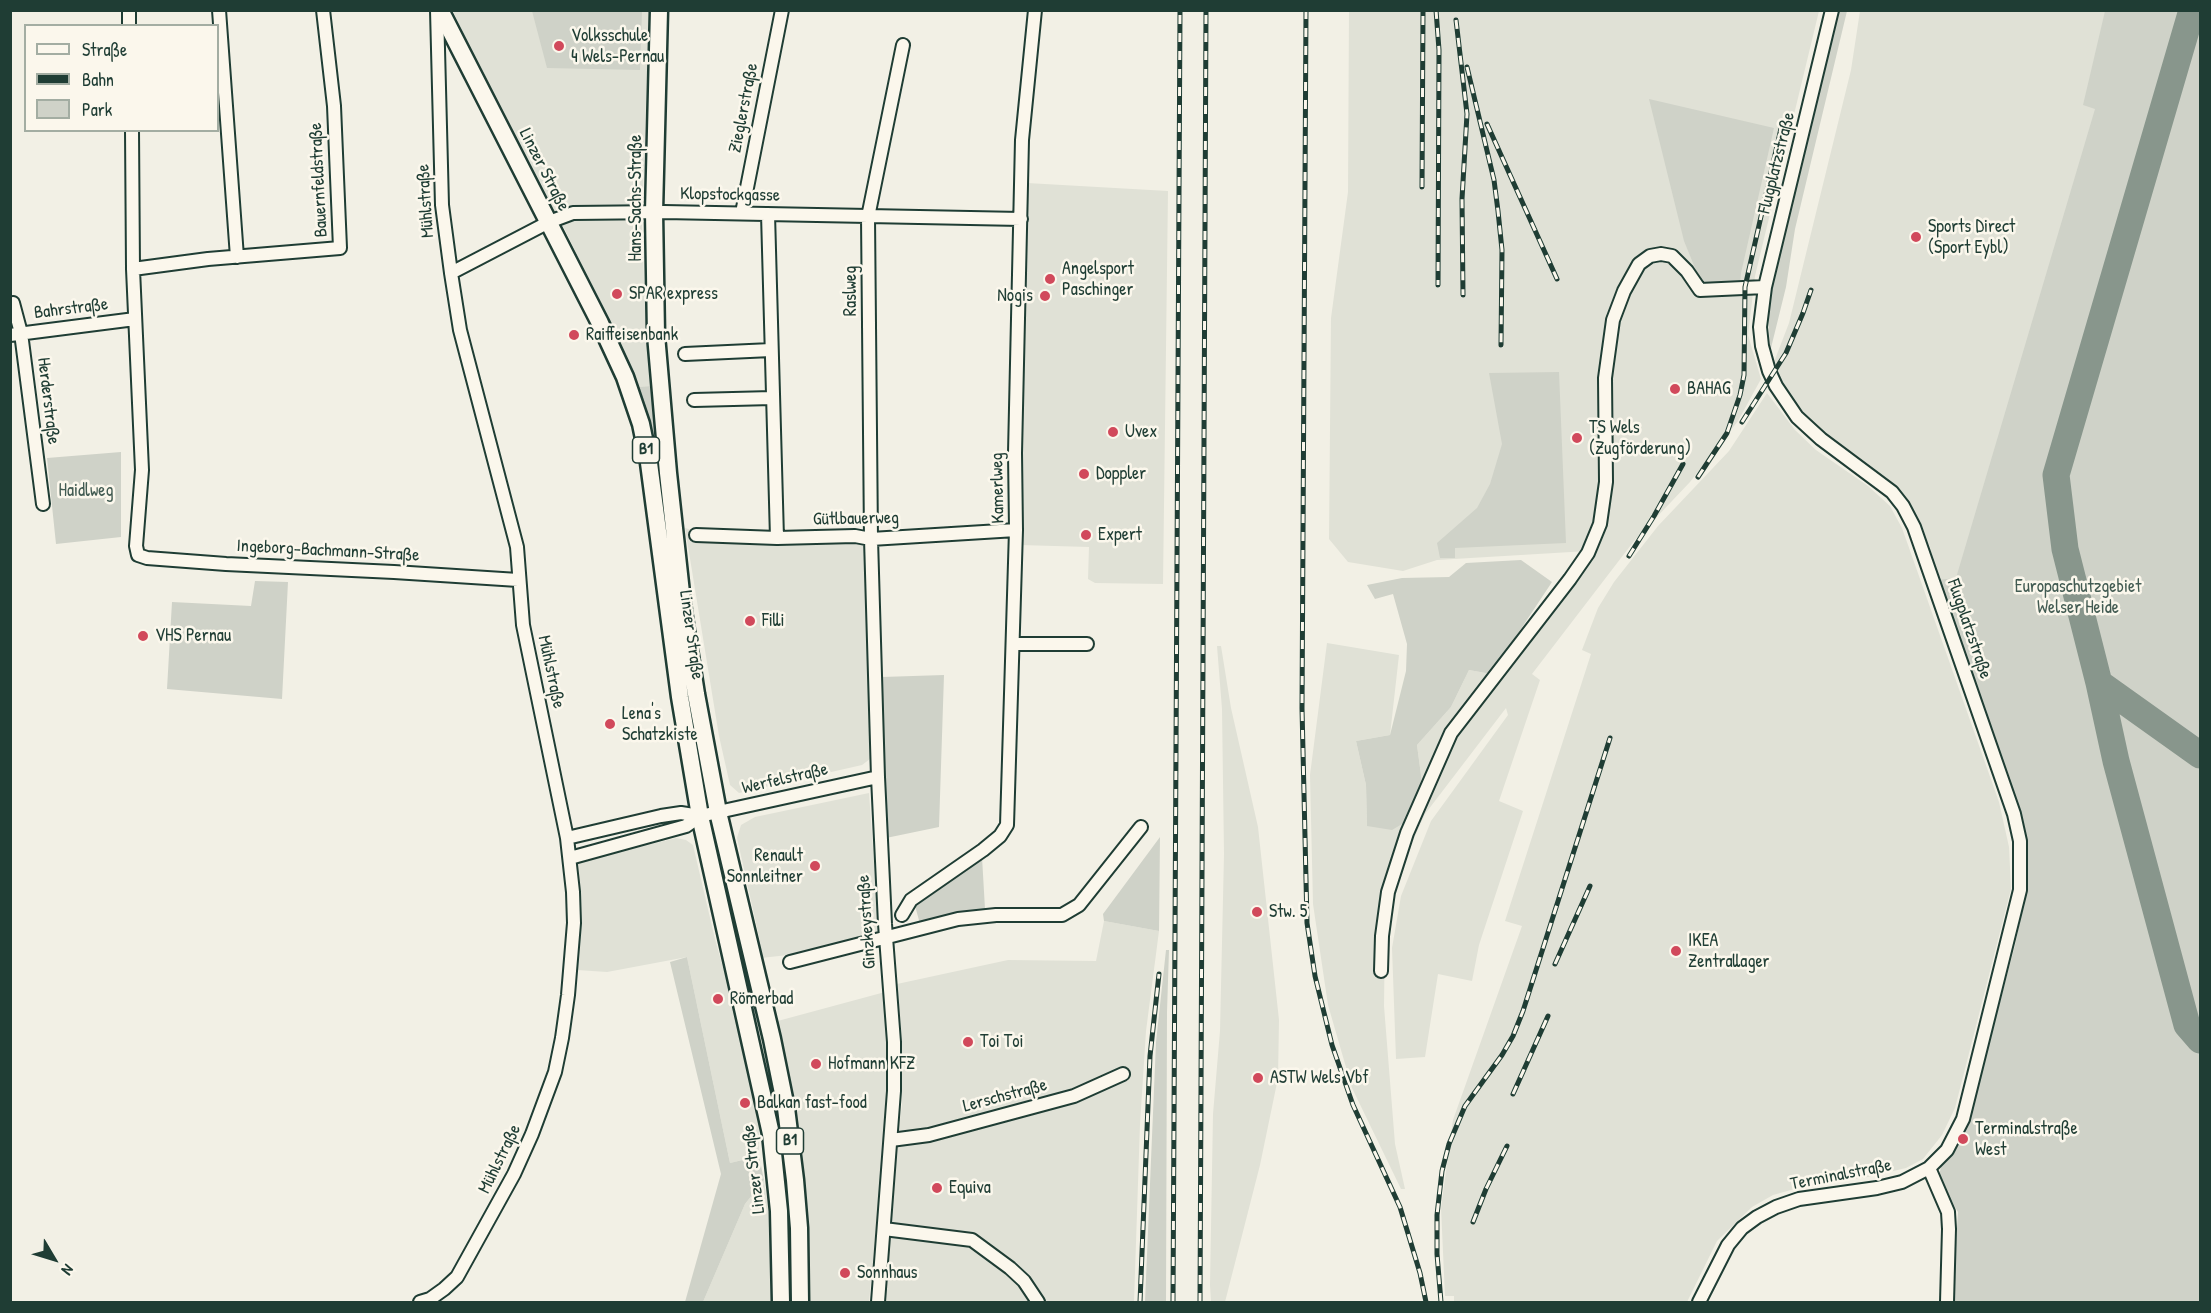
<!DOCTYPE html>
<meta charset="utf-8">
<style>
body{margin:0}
#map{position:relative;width:2211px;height:1313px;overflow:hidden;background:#f2f0e5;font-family:"Patrick Hand",sans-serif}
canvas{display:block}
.frame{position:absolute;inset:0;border:12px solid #1f3d34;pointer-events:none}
.legend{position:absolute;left:24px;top:24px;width:195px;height:108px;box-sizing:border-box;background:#fbf7ec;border:2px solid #a3ada2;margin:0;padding:8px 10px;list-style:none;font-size:18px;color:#1f3d34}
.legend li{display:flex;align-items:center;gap:12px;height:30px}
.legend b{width:30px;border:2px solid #a3ada2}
.north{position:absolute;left:24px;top:1229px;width:60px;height:60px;-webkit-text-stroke:4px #fbf7ec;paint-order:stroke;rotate:128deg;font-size:16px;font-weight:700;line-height:24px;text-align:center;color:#1f3d34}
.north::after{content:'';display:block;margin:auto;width:21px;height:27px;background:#1f3d34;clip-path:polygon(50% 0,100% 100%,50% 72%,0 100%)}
</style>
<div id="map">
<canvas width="2211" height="1313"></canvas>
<div class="frame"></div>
<ul class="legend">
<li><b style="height:8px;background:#fbf7ec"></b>Straße</li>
<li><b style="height:8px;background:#1f3d34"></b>Bahn</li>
<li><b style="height:16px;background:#cfd2c8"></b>Park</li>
</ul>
<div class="north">N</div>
</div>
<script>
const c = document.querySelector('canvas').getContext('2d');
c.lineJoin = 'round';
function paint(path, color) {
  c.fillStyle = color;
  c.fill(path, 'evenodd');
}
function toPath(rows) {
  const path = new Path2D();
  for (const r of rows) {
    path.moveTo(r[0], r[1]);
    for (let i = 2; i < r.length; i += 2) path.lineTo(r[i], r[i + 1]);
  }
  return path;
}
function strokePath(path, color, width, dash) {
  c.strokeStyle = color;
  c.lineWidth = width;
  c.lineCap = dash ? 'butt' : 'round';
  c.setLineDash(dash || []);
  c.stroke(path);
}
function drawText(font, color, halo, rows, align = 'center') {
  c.font = font + ' "Patrick Hand",sans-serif';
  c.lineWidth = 5;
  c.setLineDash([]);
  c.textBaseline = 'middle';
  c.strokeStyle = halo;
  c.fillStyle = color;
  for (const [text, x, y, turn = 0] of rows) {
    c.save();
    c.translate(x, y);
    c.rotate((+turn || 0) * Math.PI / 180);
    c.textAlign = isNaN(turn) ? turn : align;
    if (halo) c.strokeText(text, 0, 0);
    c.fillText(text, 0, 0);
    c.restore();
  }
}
const built = toPath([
 [453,11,649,11,642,224,646,335,651,386,636,387,599,299,565,230,492,95],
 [1349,11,1819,11,1755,276,1748,335,1761,379,1738,421,1690,482,1634,541,1532,674,1540,680,1499,801,1523,811,1479,945,1472,981,1438,974,1425,1057,1396,1059,1392,948,1401,896,1431,821,1508,715,1506,708,1425,814,1397,876,1385,927,1384,1006,1395,1144,1405,1189,1401,1189,1352,1088,1328,1005,1313,904,1310,775,1327,643,1399,655,1390,735,1356,741,1366,785,1367,826,1423,790,1417,745,1451,707,1469,670,1491,674,1588,551,1437,560,1403,571,1348,562,1329,539,1331,318,1348,192],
 [1860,11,2200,11,2200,1302,2047,861,1937,580,1930,547,1909,503,1885,479,1826,436,1789,400,1774,362,1789,323,1851,70],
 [1027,183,1168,191,1163,584,1095,583,1088,579,1089,547,1020,545,1021,401],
 [1767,393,1795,430,1816,450,1868,486,1890,506,1902,528,1999,802,2009,847,2011,889,1955,1108,1942,1135,1923,1159,1906,1168,1868,1177,1802,1187,1773,1195,1752,1207,1717,1241,1687,1302,1454,1302,1454,1296,1445,1296,1441,1208,1453,1120,1522,926,1505,921,1591,654,1582,650,1598,608,1614,582,1658,526,1729,451],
 [685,528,699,532,868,532,868,703,870,759,862,765,739,793,730,785,719,736],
 [1217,646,1221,646,1231,708,1258,827,1279,1020,1278,1078,1260,1165,1225,1302,1211,1302,1210,1285,1213,1114,1220,1031,1224,854,1222,709],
 [869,793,879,934,806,953,761,958,760,941,737,838,741,825,755,817],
 [676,838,686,840,693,845,715,939,745,1046,759,1125,759,1156,730,1163,687,957,607,972,577,970,580,909,575,863],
 [1104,921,1159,931,1146,1031,1140,1124,1134,1302,885,1302,895,1153,902,1105,902,1040,897,984,1008,960,1096,961],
 [885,992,888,1053,888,1101,869,1302,808,1302,774,1022],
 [764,1180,769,1213,771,1302,703,1302,745,1204]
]);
const green = toPath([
 [532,11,642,11,640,70,547,68],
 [1837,11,1847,11,1795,229,1786,287,1770,352,1768,303,1833,37],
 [2105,11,2200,11,2200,1302,1952,1302,1958,1212,1945,1191,1939,1177,1941,1166,1954,1150,1967,1126,2015,945,2028,883,2025,833,2002,758,1937,580,1956,578,2095,109,2083,105],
 [1649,99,1774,128,1741,273,1740,284,1702,285,1684,241],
 [1559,372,1566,543,1455,548,1455,558,1440,558,1437,543,1477,508,1490,484,1502,444,1489,373],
 [651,386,668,529,665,530,658,471,651,438,636,387],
 [121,452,121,537,56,544,47,458],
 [1521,560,1552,582,1491,674,1469,670,1451,707,1417,745,1423,790,1407,821,1392,830,1367,826,1366,785,1356,741,1390,735,1406,671,1407,644,1393,594,1375,599,1367,585,1402,578,1449,577,1466,563],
 [255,581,288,582,282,699,167,689,172,602,251,606],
 [944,675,939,827,886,838,882,677],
 [1160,837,1159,931,1104,921,1103,914],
 [982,857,985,909,920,924,914,902],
 [1166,950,1169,950,1167,1012,1166,1302,1145,1302,1156,1042],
 [687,957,730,1163,759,1156,764,1180,745,1204,703,1302,685,1302,721,1174,670,962]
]);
const taxiway = toPath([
 [2192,10,2056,475,2065,549,2099,683,2200,755],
 [2099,683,2116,761,2187,1025,2200,1040]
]);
const minor = toPath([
 [129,10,129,26],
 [219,10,237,257],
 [132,130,133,269,142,470,136,546,138,555,147,558,226,564,394,572,518,580],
 [742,213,782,10],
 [768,214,777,538],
 [133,269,208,259,340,248,334,106,323,10],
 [451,273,549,222,573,213,664,212,1021,219],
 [13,303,21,333,43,504],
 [10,335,135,319],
 [685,354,771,350],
 [694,400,772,398],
 [696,535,777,538,855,536,871,539,1016,530],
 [1013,644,1087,644],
 [567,838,661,816,681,813,700,816,878,777],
 [570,858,686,826,700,816],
 [902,915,911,900,983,850,1000,836,1007,825,1016,530,1015,453,1022,140,1035,10],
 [790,962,958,919,996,915,1062,915,1079,905,1141,827],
 [1381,971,1382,936,1388,892,1407,833,1451,733,1570,579,1588,553,1600,524,1606,482,1605,378,1613,320,1624,291,1639,264,1650,256,1661,254,1672,256,1687,271,1700,290,1765,287],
 [891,1140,929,1135,1074,1096,1123,1074],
 [1929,1168,1948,1212,1949,1229,1947,1302],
 [884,1229,972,1240,1010,1268,1024,1281,1038,1302],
 [420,1302,430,1299,444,1289,457,1277,514,1174,532,1134,555,1072,562,1038,568,995,574,923,573,892,567,838,523,625,517,547,460,330,451,273,442,205,437,10],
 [878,1302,894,1091,894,1042,885,924,878,777,871,539,868,217,903,45],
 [1699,1302,1728,1245,1742,1228,1757,1217,1776,1207,1799,1199,1877,1188,1902,1182,1929,1168,1947,1150,1963,1119,2020,890,2020,841,2014,814,1914,527,1903,506,1892,492,1821,439,1797,417,1776,386,1769,371,1762,346,1760,327,1765,287,1832,10]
]);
const major = toPath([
 [440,10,600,323,625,377,641,424,649,463,680,697,700,816,771,1134,779,1211,781,1302],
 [659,10,654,212,656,335,668,473,683,611,696,694,718,812,772,1039,786,1108,795,1180,799,1228,800,1302]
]);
const rail = toPath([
 [1306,10,1302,708,1307,923,1315,976,1332,1045,1353,1105,1400,1207,1420,1273,1426,1302],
 [1436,10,1439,50,1438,285],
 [1456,20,1467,114,1462,199,1463,295],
 [1467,67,1494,180,1498,211,1502,250,1501,345],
 [1487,124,1557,279],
 [1422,187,1423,10],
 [1742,422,1786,353,1803,313,1811,290],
 [1698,477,1727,433,1740,395,1744,375,1745,287,1782,124],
 [1629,556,1654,516,1683,464],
 [1555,964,1590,886],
 [1513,1094,1548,1016],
 [1473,1222,1486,1189,1507,1146],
 [1140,1302,1150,1056,1159,974],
 [1173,1302,1180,10],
 [1200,1302,1206,10],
 [1441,1302,1437,1254,1437,1215,1442,1171,1449,1144,1465,1106,1502,1055,1513,1036,1523,1011,1610,738]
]);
const markers = [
 [559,46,6,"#d1495b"],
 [1916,237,6,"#d1495b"],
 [1050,279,6,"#d1495b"],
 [617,294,6,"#d1495b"],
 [1045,296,6,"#d1495b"],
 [574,335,6,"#d1495b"],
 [1675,389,6,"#d1495b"],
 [1113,432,6,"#d1495b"],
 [1577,438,6,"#d1495b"],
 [1084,474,6,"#d1495b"],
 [1086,535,6,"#d1495b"],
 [750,621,6,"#d1495b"],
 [143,636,6,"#d1495b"],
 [610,724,6,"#d1495b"],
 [815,866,6,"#d1495b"],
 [1257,912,6,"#d1495b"],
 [1676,951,6,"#d1495b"],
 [718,999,6,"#d1495b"],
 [968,1042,6,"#d1495b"],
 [816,1064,6,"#d1495b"],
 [1258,1078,6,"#d1495b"],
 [745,1103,6,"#d1495b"],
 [1963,1139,6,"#d1495b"],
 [937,1188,6,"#d1495b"],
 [845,1273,6,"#d1495b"]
];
const shields = [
 [646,450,27],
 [790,1141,27]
];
const shieldNames = [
 ["B1",646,450],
 ["B1",790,1141]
];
const poiNames = [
 ["Volksschule",571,36],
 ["4 Wels-Pernau",571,57],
 ["Sports Direct",1928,227],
 ["(Sport Eybl)",1928,248],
 ["Angelsport",1062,269],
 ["Paschinger",1062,290],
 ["SPAR express",629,294],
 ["Nogis",1033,296,"right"],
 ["Raiffeisenbank",586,335],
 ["BAHAG",1687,389],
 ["TS Wels",1589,428],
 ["(Zugförderung)",1589,449],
 ["Uvex",1125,432],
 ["Doppler",1096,474],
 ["Expert",1098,535],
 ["Filli",762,621],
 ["VHS Pernau",155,636],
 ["Lena's",622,714],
 ["Schatzkiste",622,735],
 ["Renault",803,856,"right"],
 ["Sonnleitner",803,877,"right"],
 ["Stw. 5",1269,912],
 ["IKEA",1688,941],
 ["Zentrallager",1688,962],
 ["Römerbad",730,999],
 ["Toi Toi",980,1042],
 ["Hofmann KFZ",828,1064],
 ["ASTW Wels Vbf",1270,1078],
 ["Balkan fast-food",757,1103],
 ["Terminalstraße",1975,1129],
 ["West",1975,1150],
 ["Equiva",949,1188],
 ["Sonnhaus",857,1273]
];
const streetNames = [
 ["Zieglerstraße",744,108,-79],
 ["Flugplatzstraße",1777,163,-76],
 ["Linzer Straße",544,170,63],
 ["Bauernfeldstraße",319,180,-93],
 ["Klopstockgasse",730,195,1],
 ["Hans-Sachs-Straße",636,198,-90],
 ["Mühlstraße",426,201,-94],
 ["Raslweg",851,291,-90],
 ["Bahrstraße",71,309,-7],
 ["Herderstraße",48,401,83],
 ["Kamerlweg",998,488,-91],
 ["Gütlbauerweg",856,519,-1],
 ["Ingeborg-Bachmann-Straße",328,551,3],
 ["Flugplatzstraße",1969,629,71],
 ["Linzer Straße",691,635,82],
 ["Mühlstraße",551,672,78],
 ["Werfelstraße",785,779,-13],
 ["Ginzkeystraße",867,922,-94],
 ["Lerschstraße",1005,1096,-15],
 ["Mühlstraße",500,1159,-64],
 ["Linzer Straße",754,1169,-97],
 ["Terminalstraße",1841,1175,-11]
];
const parkNames = [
 ["Haidlweg",86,491],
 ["Europaschutzgebiet",2078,587],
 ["Welser Heide",2078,608]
];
paint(built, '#e0e1d6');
paint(green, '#cfd2c8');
strokePath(taxiway, '#88968c', 27);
strokePath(minor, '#1f3d34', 16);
strokePath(major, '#1f3d34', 21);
strokePath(minor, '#fbf7ec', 12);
strokePath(major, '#fbf7ec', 16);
strokePath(rail, '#1f3d34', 5);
strokePath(rail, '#fbf7ec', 3, [9]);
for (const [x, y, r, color] of markers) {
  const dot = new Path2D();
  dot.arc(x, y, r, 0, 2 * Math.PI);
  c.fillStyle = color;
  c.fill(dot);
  strokePath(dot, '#fbf7ec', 2);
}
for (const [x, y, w] of shields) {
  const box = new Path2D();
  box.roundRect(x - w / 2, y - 13, w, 26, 4.5);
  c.fillStyle = '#fbf7ec';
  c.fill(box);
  strokePath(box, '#1f3d34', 1.5);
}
drawText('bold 16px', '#1f3d34', null, shieldNames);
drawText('18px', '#1f3d34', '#fbf7ec', poiNames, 'left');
drawText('18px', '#1f3d34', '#fbf7ec', streetNames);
drawText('18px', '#425b52', '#fbf7ec', parkNames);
</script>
